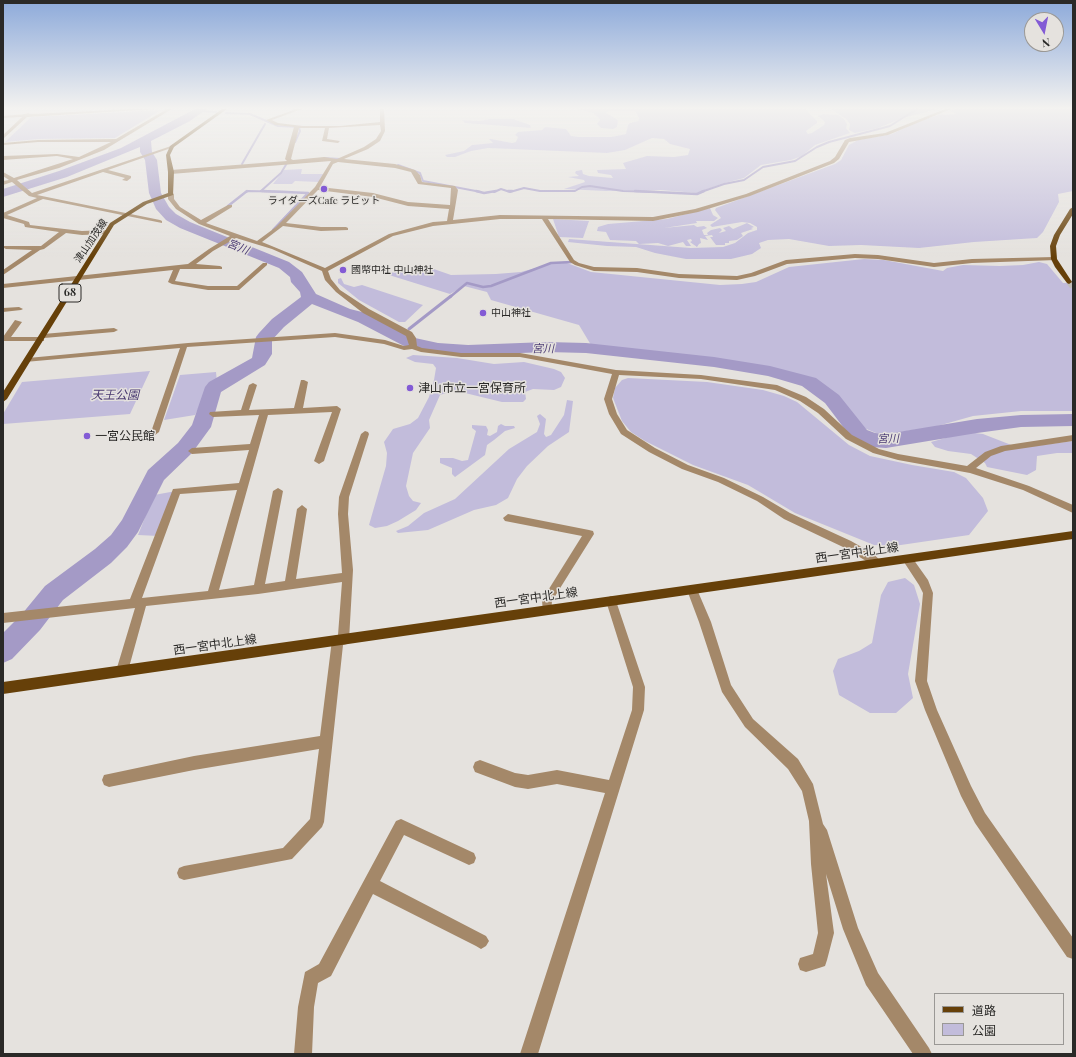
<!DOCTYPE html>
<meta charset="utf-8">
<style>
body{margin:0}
#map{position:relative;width:1076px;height:1057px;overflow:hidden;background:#e5e2de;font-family:"Playfair Display","Noto Sans JP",serif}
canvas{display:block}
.frame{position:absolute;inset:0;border:4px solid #2a2927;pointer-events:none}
.legend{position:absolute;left:934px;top:993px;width:130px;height:52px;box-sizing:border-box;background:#e5e2de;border:1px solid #9a9895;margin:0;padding:5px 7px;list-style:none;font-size:12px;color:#2a2927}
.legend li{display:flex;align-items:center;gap:8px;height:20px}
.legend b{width:20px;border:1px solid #9a9895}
.north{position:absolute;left:1024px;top:12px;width:40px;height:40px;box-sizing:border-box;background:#e5e2de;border:1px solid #9a9895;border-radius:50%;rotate:170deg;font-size:11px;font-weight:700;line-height:16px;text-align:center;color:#2a2927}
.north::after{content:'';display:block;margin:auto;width:14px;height:18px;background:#835bd5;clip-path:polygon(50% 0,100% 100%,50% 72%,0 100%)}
</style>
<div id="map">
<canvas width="1076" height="1057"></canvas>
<div class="frame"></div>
<ul class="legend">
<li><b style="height:5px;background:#664009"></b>道路</li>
<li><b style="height:11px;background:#c2bcdb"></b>公園</li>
</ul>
<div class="north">N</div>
</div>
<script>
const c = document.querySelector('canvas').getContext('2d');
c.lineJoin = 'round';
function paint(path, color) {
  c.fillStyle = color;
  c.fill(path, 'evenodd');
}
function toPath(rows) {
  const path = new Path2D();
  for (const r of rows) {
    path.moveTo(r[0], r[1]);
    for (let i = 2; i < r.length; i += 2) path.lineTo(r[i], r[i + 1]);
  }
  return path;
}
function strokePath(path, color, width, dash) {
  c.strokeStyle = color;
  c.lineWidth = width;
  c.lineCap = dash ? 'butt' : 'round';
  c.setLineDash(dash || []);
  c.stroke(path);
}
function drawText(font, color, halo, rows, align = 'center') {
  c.font = font + ' "Playfair Display","Noto Sans JP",serif';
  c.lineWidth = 3;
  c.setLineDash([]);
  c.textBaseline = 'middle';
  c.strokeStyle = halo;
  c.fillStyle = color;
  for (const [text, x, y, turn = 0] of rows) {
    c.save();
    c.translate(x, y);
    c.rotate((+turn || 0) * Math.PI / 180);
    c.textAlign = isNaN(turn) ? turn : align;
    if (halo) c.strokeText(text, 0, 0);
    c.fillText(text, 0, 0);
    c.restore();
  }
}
const green = toPath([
 [578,109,805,109,817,121,817,123,806,131,808,134,812,133,824,125,825,122,818,116,823,114,838,115,844,119,847,124,846,128,850,133,815,145,802,156,791,160,761,165,744,178,721,184,697,193,660,190,606,191,564,189,585,182,584,180,568,177,579,176,575,173,576,171,582,170,583,174,589,176,613,178,611,175,598,173,597,170,626,169,623,163,647,156,674,157,688,155,690,149,670,144,664,139,652,138,625,150,607,153,488,148,471,151,455,157,447,157,445,155,464,151,472,145,493,143,489,139,491,139,512,143,516,142,518,137,515,135,518,132,542,130,545,127,566,129,571,136,579,137,611,137,626,134,628,125,630,123,638,121,639,118,635,111,609,111,606,113,618,120,617,127,613,129,601,128,597,124,600,120,599,118,593,113],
 [831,109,937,109,903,118,878,128,855,133,849,130,850,124,846,119],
 [954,109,1073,109,1073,191,1058,194,1059,202,1043,232,1037,238,974,242,919,248,861,245,829,246,789,239,768,240,759,243,761,248,752,254,731,259,686,259,655,253,636,247,607,246,568,242,569,239,691,248,723,247,735,243,748,233,757,230,757,227,750,223,742,222,712,227,710,225,721,218,715,210,716,208,835,164,841,160,849,145,858,140,892,134,919,121,938,115,956,114,951,111],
 [161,110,115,138,39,139,5,142,31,117],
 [489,119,513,119,530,125,531,128,465,123,462,120,480,121],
 [302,169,301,174,324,174,319,182,295,181,292,184,273,184,284,170],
 [710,208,713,215,718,218,714,221,696,221,697,223,664,228,694,225,697,227,704,226,707,228,702,230,704,235,708,235,707,233,711,230,720,228,722,230,719,233,726,231,723,228,729,226,733,229,747,223,754,227,751,228,753,229,741,233,743,236,737,240,729,241,729,243,725,243,725,245,716,245,710,237,713,237,712,235,705,236,708,240,700,238,701,243,699,244,697,247,690,242,692,241,691,239,687,240,691,246,686,246,683,242,668,246,658,243,639,244,636,241,610,240,606,232,597,231,598,227,608,224,667,219],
 [553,219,589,221,583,238,559,237],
 [864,259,884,260,943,271,947,268,963,265,1000,266,1023,265,1039,262,1047,264,1063,283,1073,283,1073,411,1021,411,973,416,934,427,886,434,876,433,857,425,832,393,816,383,759,366,599,349,591,345,579,325,491,300,487,292,464,286,450,294,389,275,389,273,428,267,451,275,496,274,521,272,557,262,567,263,591,272,720,285,742,284,756,282,789,267],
 [341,278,344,284,354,287,362,285,423,305,405,322,399,322,359,300,338,283,338,279],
 [413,355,457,358,494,364,524,362,554,369,561,372,565,378,561,387,554,390,533,389,525,392,526,399,523,402,502,402,461,392,452,391,440,395,429,420,430,428,413,453,406,486,409,496,413,501,421,503,416,510,398,521,387,526,375,528,369,525,386,466,387,453,384,442,393,429,410,424,418,418,429,397,434,380,436,368,433,364,415,362,406,358],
 [150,371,130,414,3,424,3,414,22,382],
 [216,372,217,382,207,391,195,415,164,420,180,375],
 [628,378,707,382,763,390,784,396,797,402,849,445,870,456,912,465,954,472,966,478,983,498,988,511,969,535,894,546,874,545,795,513,748,485,693,465,645,441,631,432,622,421,613,398,615,388,622,380],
 [567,400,573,401,569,432,548,446,527,466,517,479,508,498,496,505,474,510,428,530,398,533,396,531,408,526,424,513,455,499,509,449,537,432,540,424,537,416,540,414,546,419,544,434,546,437,551,435,564,415],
 [501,424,505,426,514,426,515,428,505,431,494,440,487,445,485,455,455,477,452,474,452,468,440,463,440,458,453,458,462,461,468,460,476,431,472,428,472,425,486,426,488,430,487,435,490,436,497,432,498,426],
 [967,432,983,434,1019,448,1073,441,1073,453,1057,453,1037,456,1036,470,1027,475,987,467,985,463,971,454,948,451,935,447,931,442],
 [176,491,159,536,138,535,154,495],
 [905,578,914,585,920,604,908,674,913,698,896,713,870,713,839,695,833,671,838,659,859,651,872,643,881,595,888,582]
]);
const streamFar2 = toPath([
 [199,111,216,112],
 [226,113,250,114,278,126,299,127,300,131,295,142],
 [324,158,341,159],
 [242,164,265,124],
 [398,165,420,173,423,181,481,192],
 [261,191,281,173,287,163],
 [246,192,248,191,292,192],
 [494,192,501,189,510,192,524,188,540,191,575,191,582,187,590,186,623,191,659,192],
 [701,192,724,184,744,180,763,167,795,161,817,147,829,142,890,126,917,109]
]);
const streamFar1 = toPath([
 [262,191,308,193,273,230],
 [476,191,484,193,496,191],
 [508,191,512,191],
 [635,191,697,194,704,191],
 [228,206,247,191],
 [450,297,467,283,483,287,491,286,551,263,572,262]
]);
const stream = toPath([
 [409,329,451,296]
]);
const river = toPath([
 [195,109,207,109,190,121,151,141,152,152,157,160,161,193,169,207,176,214,190,222,289,262,302,272,316,294,350,309,370,314,415,338,438,343,468,345,547,342,586,343,714,357,770,366,816,378,839,395,867,430,875,433,886,434,977,419,1021,415,1073,414,1073,426,1021,427,977,433,886,448,872,447,853,440,825,403,802,386,768,376,714,367,586,353,547,352,468,355,438,353,404,346,358,322,312,304,284,327,272,340,272,354,265,365,221,392,211,427,192,453,164,480,138,532,127,547,111,563,63,600,40,630,12,659,3,663,3,633,22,614,45,586,95,549,111,535,122,520,148,470,178,443,192,425,205,387,209,382,252,358,256,337,259,333,272,319,301,297,300,292,291,282,290,277,279,268,180,228,166,220,156,209,149,193,145,160,140,152,140,147,67,177,3,197,3,189,59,171,121,148,195,109]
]);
const majorTunnel = toPath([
 [1069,282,1073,287]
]);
const minor = toPath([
 [131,109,155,109,27,117,3,139,3,135,22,117,3,118,3,116,25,114,28,113,30,114,131,109],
 [167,109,172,109,104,150,59,168,17,180,32,193,174,145,174,147,108,170,131,176,131,178,127,181,122,180,125,178,103,172,37,195,160,220,162,221,162,223,43,199,7,215,29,222,30,225,82,231,107,230,110,232,107,234,82,235,66,233,44,249,40,250,3,275,3,270,32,250,6,249,4,248,4,246,41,246,59,232,25,227,24,224,3,218,3,213,37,198,29,196,12,182,3,185,3,181,9,180,3,176,3,172,14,178,73,159,57,156,3,160,3,156,57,154,79,157,111,142,38,142,3,145,3,143,38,140,116,139,167,109],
 [296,109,302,109,272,120,278,123,303,126,340,126,380,122,380,109,384,109,385,131,380,141,368,149,344,159,395,164,415,170,420,175,422,182,455,186,458,190,453,220,500,215,653,217,695,209,746,194,830,161,835,157,845,140,850,138,885,133,945,109,951,109,888,135,849,142,839,159,834,163,750,196,698,212,653,221,548,219,574,260,579,263,594,267,637,268,679,274,737,276,751,273,786,260,855,254,878,255,934,263,972,259,1054,257,1056,258,1056,260,972,263,934,267,878,259,855,258,787,264,755,276,737,280,679,278,637,272,594,271,575,265,570,262,542,219,500,219,433,226,393,236,328,271,331,279,340,290,369,309,412,332,416,338,417,346,422,348,461,353,520,353,616,370,701,375,777,385,806,397,824,409,852,435,879,449,898,454,967,466,985,452,1001,446,1073,435,1073,441,1005,451,991,456,976,468,1029,486,1073,505,1073,513,1023,490,970,473,898,460,873,453,846,439,818,413,800,401,775,390,701,379,619,375,612,399,617,414,627,430,655,448,688,465,724,478,763,497,790,513,851,541,872,553,880,560,881,563,880,566,876,567,843,547,784,519,757,501,718,482,682,469,649,452,621,434,609,414,604,399,612,374,520,357,461,357,421,352,412,349,404,350,384,344,335,337,187,347,159,432,155,435,151,432,180,348,25,362,25,358,28,358,188,343,335,333,385,340,404,346,409,345,406,336,363,313,336,292,325,280,322,271,272,249,236,238,213,251,196,264,220,266,222,267,222,269,180,269,175,281,208,286,237,286,263,263,267,263,267,265,239,290,208,290,172,284,168,282,173,270,3,288,3,284,188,264,209,249,230,236,199,224,176,209,168,199,168,194,171,192,174,194,174,199,180,207,201,220,228,205,232,205,232,207,206,223,257,241,276,227,315,187,331,161,171,174,168,172,171,170,287,161,285,159,294,127,275,125,266,120,296,109],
 [380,125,381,131,376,139,364,147,337,159,324,157,293,160,291,159,299,128,325,128,322,141,338,143,340,141,327,139,329,128,380,125],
 [338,162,395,168,411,172,418,184,451,188,450,205,408,202,373,193,320,187,333,164,338,162],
 [318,190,373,197,408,206,449,209,447,221,433,222,389,234,325,268,262,242,283,226,321,231,348,230,348,228,346,227,321,227,286,223,318,190],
 [19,307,23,309,21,310,3,312,3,308,19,307],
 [15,320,22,322,11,337,40,337,40,334,43,334,114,328,118,330,114,332,44,338,44,341,3,341,3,337,15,320],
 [301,380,304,380,308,382,303,408,337,406,341,409,324,461,319,464,314,461,332,412,268,415,219,590,254,585,273,491,278,488,283,491,265,584,285,581,297,509,302,505,307,509,296,579,342,573,338,514,339,497,361,434,365,431,368,432,369,434,349,497,348,514,353,570,349,640,347,644,343,645,324,822,322,827,292,859,184,880,179,878,177,873,179,868,184,866,283,848,310,819,319,749,194,770,109,787,104,785,102,780,104,775,194,756,320,736,332,640,334,636,338,635,342,582,258,594,146,606,128,671,126,675,122,676,118,675,116,671,135,608,3,623,3,613,130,599,173,489,239,483,249,450,192,454,188,451,192,448,250,444,259,415,213,417,209,414,210,412,241,410,249,385,253,383,257,385,249,410,294,408,301,380],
 [237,490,208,591,142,598,180,494,237,490],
 [508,514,589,530,593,531,594,534,552,601,551,613,547,615,543,613,542,600,582,536,505,521,503,518,508,514],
 [907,555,911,556,928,580,933,593,927,681,937,710,971,786,985,813,1073,938,1073,959,1067,957,975,823,961,796,925,710,915,681,923,593,919,585,902,559,903,556,907,555],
 [692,586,696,587,711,622,731,685,753,719,798,759,813,784,823,824,827,830,858,928,878,973,929,1048,932,1054,913,1054,866,985,843,929,826,874,834,933,827,960,825,966,819,968,806,972,800,970,798,964,800,958,813,954,818,933,811,864,809,821,802,791,788,769,745,727,722,692,699,622,687,590,688,587,692,586],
 [611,596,615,598,616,601,645,687,644,710,538,1054,520,1054,605,793,557,784,528,789,515,787,475,772,473,767,475,762,480,760,515,773,528,775,557,770,609,780,632,710,633,687,606,601,607,598,611,596],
 [401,819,474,853,476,858,474,863,469,865,404,835,380,881,486,936,489,941,486,946,481,949,476,946,373,894,331,976,318,983,314,1007,312,1054,294,1054,298,1007,305,972,319,964,396,821,401,819]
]);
const major = toPath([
 [222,109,227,109,174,147,170,155,174,172,173,195,147,204,114,225,7,399,3,402,3,392,110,223,143,202,168,193,168,172,166,155,170,146,222,109],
 [1073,207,1073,214,1060,235,1056,246,1057,259,1072,282,1069,284,1067,283,1055,267,1051,259,1050,246,1054,235,1070,209,1073,207],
 [1073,531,1073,539,3,694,3,682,1073,531]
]);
const markers = [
 [324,189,4,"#835bd5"],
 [343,270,4,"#835bd5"],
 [483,313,4,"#835bd5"],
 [410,388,4,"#835bd5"],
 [87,436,4,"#835bd5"]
];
const farPoinames = [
 ["ライダーズCafe ラビット",324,201,"center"],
 ["國幣中社 中山神社",351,270],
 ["中山神社",491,313]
];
const farStreetnames = [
 ["津山加茂線",91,241,-56]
];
const farWaternames = [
 ["宮川",238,247,22],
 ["宮川",543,349,-1],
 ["宮川",888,439,-2]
];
const shields = [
 [70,293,22]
];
const shieldNames = [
 ["68",70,293]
];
const poiNames = [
 ["津山市立一宮保育所",418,388],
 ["一宮公民館",95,436]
];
const parkNames = [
 ["天王公園",115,395]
];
const streetNames = [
 ["西一宮中北上線",857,553,-8],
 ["西一宮中北上線",536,598,-8],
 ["西一宮中北上線",215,645,-8]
];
paint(green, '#c2bcdb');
strokePath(streamFar2, '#a49ac6', 2);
strokePath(streamFar1, '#a49ac6', 2.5);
strokePath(stream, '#a49ac6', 3);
paint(river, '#a49ac6');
strokePath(majorTunnel, '#c0bdb9', 6, [6, 3]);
paint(minor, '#a48869');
paint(major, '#664009');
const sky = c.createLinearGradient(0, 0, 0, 257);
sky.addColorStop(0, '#8daada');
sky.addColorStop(0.42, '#f3f2f0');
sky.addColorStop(1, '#f3f2f000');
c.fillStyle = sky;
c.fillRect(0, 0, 1076, 257);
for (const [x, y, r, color] of markers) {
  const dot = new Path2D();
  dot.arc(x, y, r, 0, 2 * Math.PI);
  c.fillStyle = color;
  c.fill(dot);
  strokePath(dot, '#e5e2de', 1.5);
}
drawText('10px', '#2a2927', '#e5e2de', farPoinames, 'left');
drawText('10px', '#2a2927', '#e5e2de', farStreetnames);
drawText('italic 11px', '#4c3c74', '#e5e2de', farWaternames);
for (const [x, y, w] of shields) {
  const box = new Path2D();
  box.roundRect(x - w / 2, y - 9, w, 18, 3);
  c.fillStyle = '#e5e2de';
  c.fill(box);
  strokePath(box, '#2a2927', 1);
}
drawText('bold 11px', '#2a2927', null, shieldNames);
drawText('12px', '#2a2927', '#e5e2de', poiNames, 'left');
drawText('italic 12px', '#493971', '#e5e2de', parkNames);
drawText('12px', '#2a2927', '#e5e2de', streetNames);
</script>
